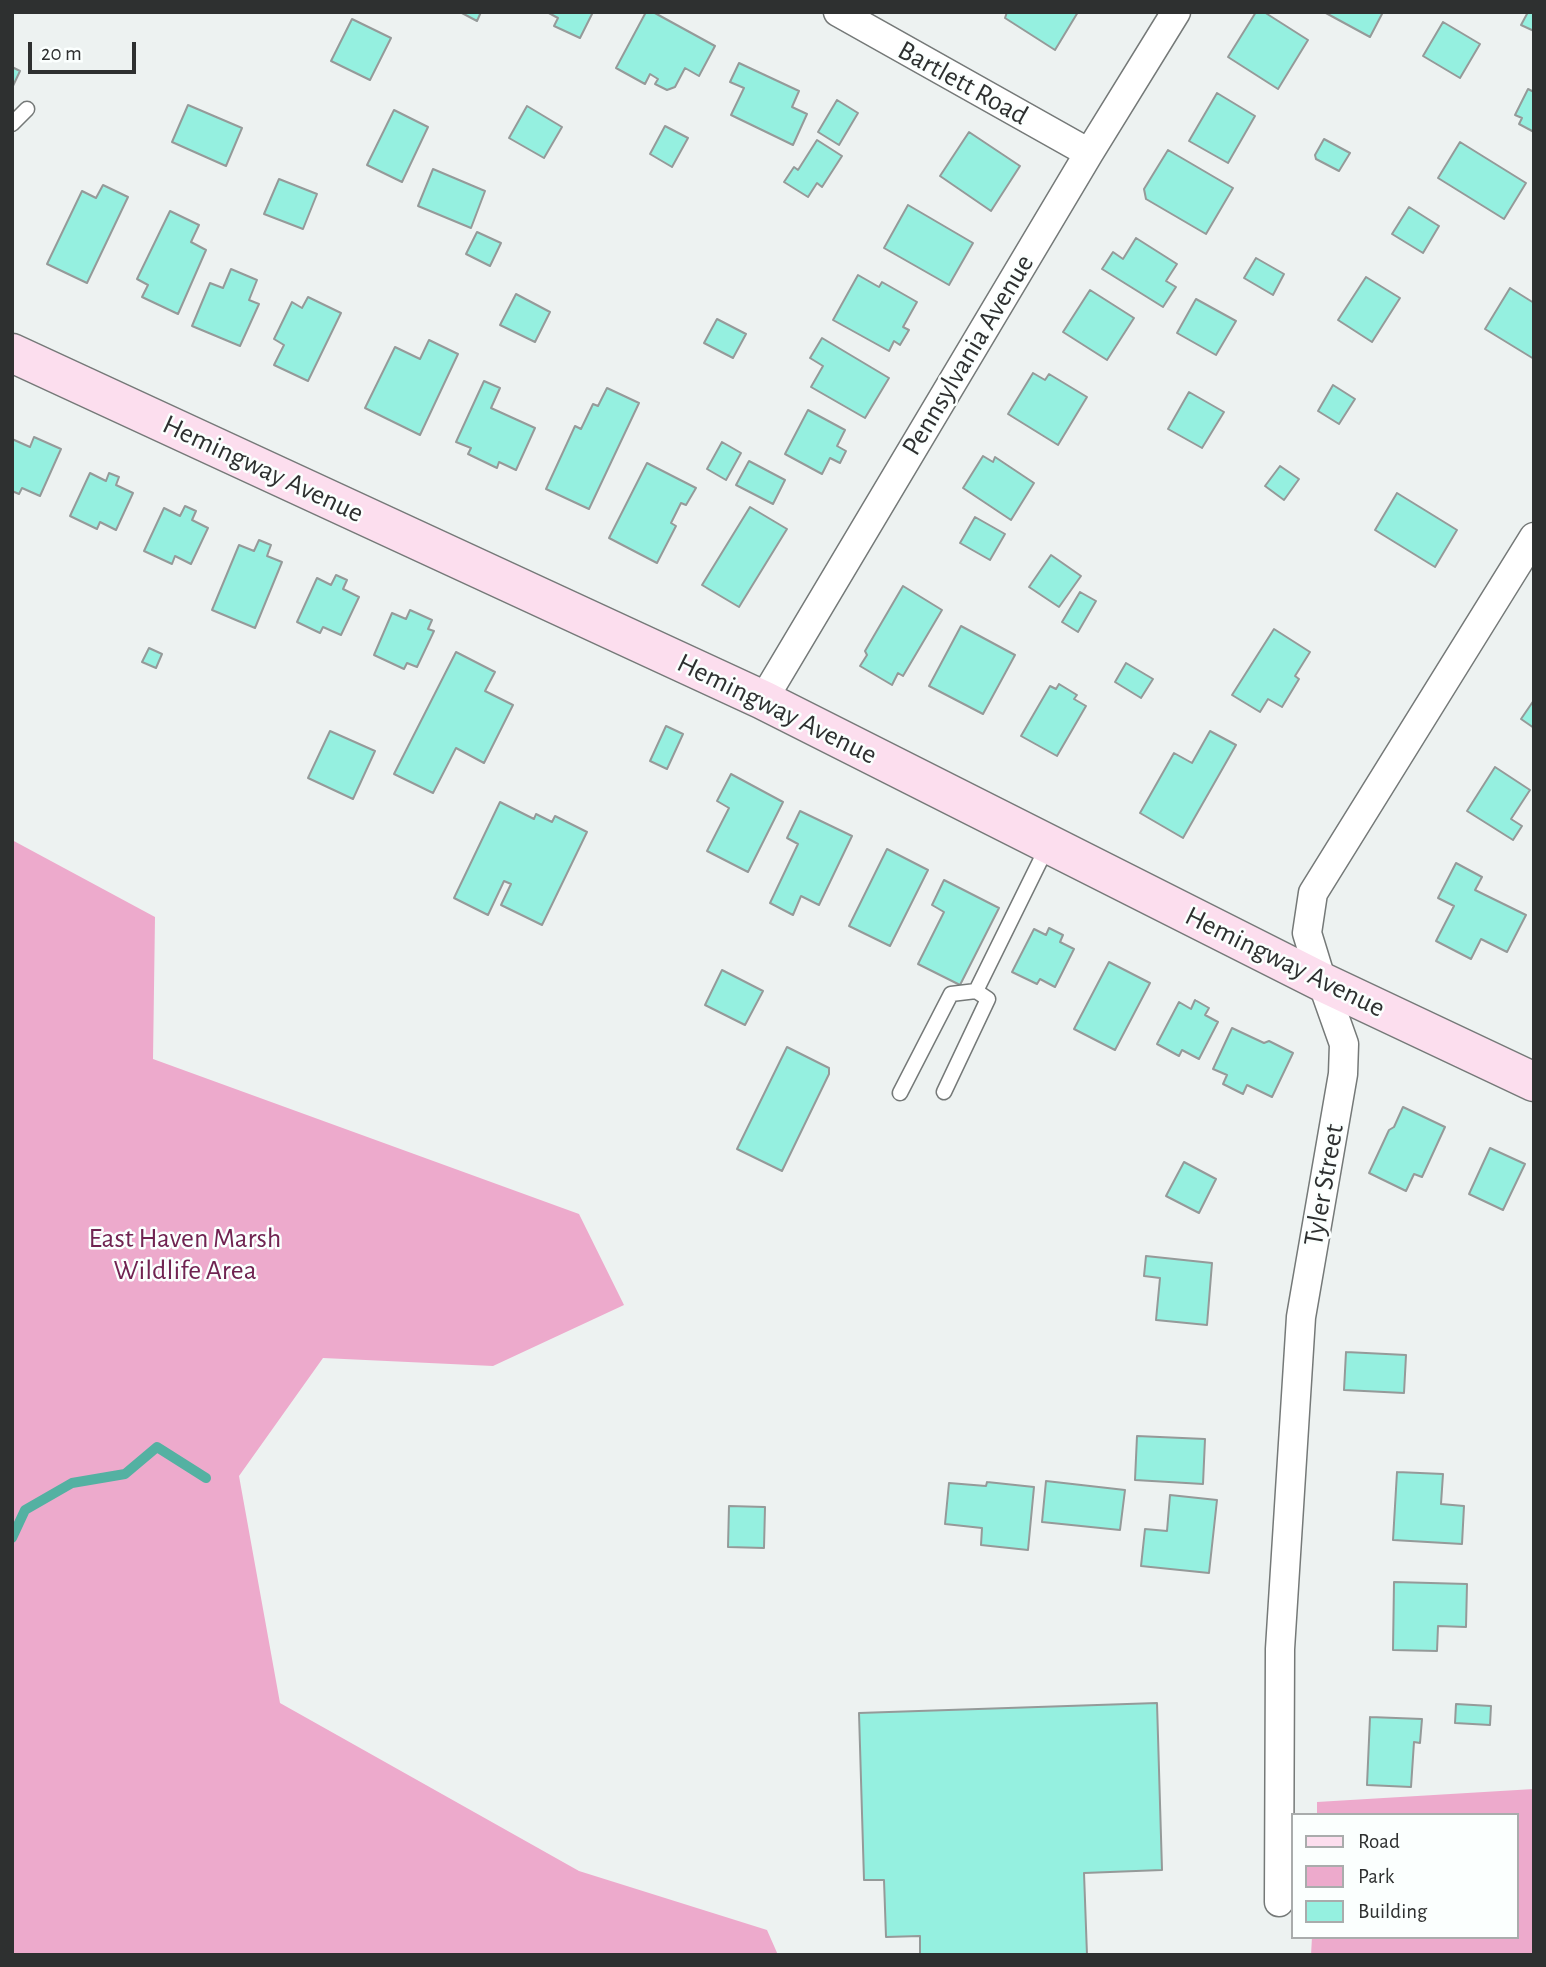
<!DOCTYPE html>
<style>
body{margin:0}
#map{position:relative;width:1546px;height:1967px;overflow:hidden;background:#edf2f1;font-family:"Alegreya Sans",sans-serif}
canvas{display:block}
.frame{position:absolute;inset:0;border:14px solid #2e3030;pointer-events:none}
.legend{position:absolute;left:1291px;top:1813px;width:228px;height:126px;box-sizing:border-box;background:#fbfffe;border:2px solid #a9acac;margin:0;padding:9px 12px;list-style:none;font-size:21px;color:#2e3030}
.legend li{display:flex;align-items:center;gap:14px;height:35px}
.legend b{width:35px;border:2px solid #a9acac}
.scale{position:absolute;left:28px;top:42px;width:108px;height:32px;box-sizing:border-box;border:4px solid #2e3030;border-top:0;padding-left:9px;font-size:21px;line-height:24px;white-space:nowrap;color:#2e3030;-webkit-text-stroke:5px #fbfffe;paint-order:stroke}
</style>
<div id="map">
<canvas width="1546" height="1967"></canvas>
<div class="frame"></div>
<ul class="legend">
<li><b style="height:9px;background:#fcdeee"></b>Road</li>
<li><b style="height:19px;background:#edaacc"></b>Park</li>
<li><b style="height:19px;background:#95f0e0"></b>Building</li>
</ul>
<div class="scale">20 m</div>
</div>
<script>
const c = document.querySelector('canvas').getContext('2d');
c.lineJoin = 'round';
function paint(path, color) {
  c.fillStyle = color;
  c.fill(path, 'evenodd');
}
function toPath(rows) {
  const path = new Path2D();
  for (const r of rows) {
    path.moveTo(r[0], r[1]);
    for (let i = 2; i < r.length; i += 2) path.lineTo(r[i], r[i + 1]);
  }
  return path;
}
function strokePath(path, color, width, dash) {
  c.strokeStyle = color;
  c.lineWidth = width;
  c.lineCap = dash ? 'butt' : 'round';
  c.setLineDash(dash || []);
  c.stroke(path);
}
function drawText(font, color, halo, rows, align = 'center') {
  c.font = font + ' "Alegreya Sans",sans-serif';
  c.lineWidth = 5;
  c.setLineDash([]);
  c.textBaseline = 'middle';
  c.strokeStyle = halo;
  c.fillStyle = color;
  for (const [text, x, y, turn = 0] of rows) {
    c.save();
    c.translate(x, y);
    c.rotate((+turn || 0) * Math.PI / 180);
    c.textAlign = isNaN(turn) ? turn : align;
    if (halo) c.strokeText(text, 0, 0);
    c.fillText(text, 0, 0);
    c.restore();
  }
}
const green = toPath([
 [12,840,155,917,153,1059,579,1214,624,1305,493,1366,323,1358,239,1476,280,1703,579,1871,767,1930,778,1955,12,1955],
 [1534,1789,1534,1955,1311,1955,1312,1937,1516,1937,1516,1815,1317,1815,1317,1802]
]);
const stream = toPath([
 [12,1538,25,1510,72,1483,125,1474,157,1447,206,1478]
]);
const building = toPath([
 [460,12,481,12,477,21,460,12],
 [547,12,593,12,580,38,554,26,558,18,547,12],
 [646,12,653,12,715,46,699,76,685,68,675,87,667,90,655,84,658,79,650,74,645,84,616,68,646,12],
 [1007,12,1078,12,1055,50,1005,18,1007,12],
 [1256,12,1264,12,1308,40,1278,89,1228,57,1256,12],
 [1324,12,1383,12,1370,37,1324,12],
 [1528,12,1534,12,1534,31,1521,25,1528,12],
 [352,19,391,38,370,80,331,61,352,19],
 [1443,22,1480,44,1460,78,1423,56,1443,22],
 [739,63,799,91,792,107,807,114,793,145,731,115,744,88,730,82,739,63],
 [12,67,20,71,12,88,12,67],
 [1528,89,1534,92,1534,132,1519,124,1522,118,1515,115,1528,89],
 [1217,93,1255,116,1228,163,1189,141,1217,93],
 [837,100,858,113,839,145,818,132,837,100],
 [188,105,242,128,226,166,172,142,188,105],
 [527,106,562,127,544,158,509,138,527,106],
 [394,110,428,127,402,182,367,165,394,110],
 [665,126,688,138,672,167,650,154,665,126],
 [969,132,1020,166,991,211,940,176,969,132],
 [1324,139,1350,153,1339,171,1316,159,1315,155,1324,139],
 [817,140,842,156,822,187,817,183,808,197,784,182,794,167,798,170,817,140],
 [1460,142,1526,183,1504,219,1438,178,1460,142],
 [1168,150,1233,188,1206,234,1146,199,1144,189,1168,150],
 [433,169,485,191,471,228,418,206,433,169],
 [279,179,317,194,303,229,264,214,279,179],
 [103,185,128,197,87,283,47,264,82,191,96,198,103,185],
 [908,205,973,243,949,285,884,248,908,205],
 [1409,207,1439,226,1423,253,1392,234,1409,207],
 [170,211,199,225,191,242,206,250,178,314,142,297,148,285,137,279,170,211],
 [477,232,501,243,490,266,466,254,477,232],
 [1136,238,1177,264,1166,281,1176,287,1163,307,1102,269,1113,252,1123,259,1136,238],
 [1256,258,1284,274,1273,295,1244,278,1256,258],
 [231,269,257,280,249,300,259,304,240,346,192,326,210,283,223,288,231,269],
 [858,275,879,287,882,282,917,302,903,327,909,330,900,345,894,341,889,351,833,320,858,275],
 [1366,277,1400,298,1372,342,1338,320,1366,277],
 [1510,288,1534,303,1534,359,1485,329,1510,288],
 [1090,290,1134,318,1107,360,1063,332,1090,290],
 [516,294,550,312,535,342,500,325,516,294],
 [308,297,341,313,308,381,274,365,284,345,274,339,292,302,302,308,308,297],
 [1196,299,1236,321,1216,355,1177,333,1196,299],
 [717,319,746,334,733,358,704,343,717,319],
 [822,338,889,378,865,418,811,387,823,366,810,358,822,338],
 [429,340,458,354,420,435,365,408,395,347,420,359,429,340],
 [1033,373,1045,380,1049,374,1087,397,1058,445,1008,414,1033,373],
 [484,381,500,388,491,408,535,428,516,470,499,462,497,468,468,454,471,448,456,442,484,381],
 [1333,385,1355,399,1339,424,1318,411,1333,385],
 [607,388,639,403,589,509,546,489,575,426,581,429,593,404,598,406,607,388],
 [1189,392,1224,412,1202,448,1168,429,1189,392],
 [808,410,845,430,837,446,846,451,840,463,830,458,822,474,785,454,808,410],
 [34,437,61,449,40,496,22,488,19,494,12,491,12,439,30,447,34,437],
 [722,442,741,453,726,480,707,469,722,442],
 [983,456,993,462,995,457,1034,483,1011,520,963,488,983,456],
 [749,461,785,480,773,504,736,485,749,461],
 [647,463,696,488,686,505,681,503,671,523,676,526,657,563,609,538,647,463],
 [1280,466,1299,479,1284,500,1265,486,1280,466],
 [90,473,106,481,109,473,119,477,116,485,133,493,116,530,100,522,97,529,70,516,90,473],
 [1397,493,1457,530,1435,567,1375,530,1397,493],
 [185,506,196,511,192,520,208,528,191,564,175,556,172,564,144,551,164,508,180,516,185,506],
 [750,507,787,529,739,607,702,585,750,507],
 [975,517,1005,534,990,560,960,543,975,517],
 [259,540,271,545,267,556,282,562,255,628,212,610,239,545,254,551,259,540],
 [1051,555,1081,576,1059,607,1029,587,1051,555],
 [336,575,347,580,343,589,359,597,341,635,323,627,320,633,297,622,317,578,331,585,336,575],
 [903,586,942,610,903,676,898,673,892,685,860,666,867,655,865,651,903,586],
 [1080,592,1096,601,1078,632,1062,622,1080,592],
 [410,610,432,620,428,629,434,631,417,667,407,663,404,669,374,655,392,613,406,619,410,610],
 [961,626,1015,655,983,714,929,686,961,626],
 [1274,629,1310,652,1295,676,1299,679,1282,707,1268,699,1260,712,1232,695,1274,629],
 [149,648,162,654,156,668,142,662,149,648],
 [456,652,495,672,485,691,513,705,484,763,456,748,433,793,394,774,456,652],
 [1126,663,1153,679,1141,698,1115,682,1126,663],
 [1059,684,1077,695,1074,699,1086,706,1057,756,1021,736,1050,686,1056,689,1059,684],
 [1534,700,1534,728,1521,719,1534,700],
 [666,726,683,734,667,769,650,761,666,726],
 [330,731,375,751,353,799,308,778,330,731],
 [1210,731,1236,745,1183,838,1140,813,1174,753,1192,763,1210,731],
 [1495,767,1530,790,1511,819,1522,826,1513,840,1467,811,1495,767],
 [731,774,783,802,748,872,707,851,729,808,717,801,731,774],
 [500,802,534,819,536,814,552,822,555,816,587,832,542,925,501,905,511,884,504,881,488,915,454,898,500,802],
 [800,811,852,836,819,905,801,896,793,915,770,903,798,844,787,838,800,811],
 [887,849,928,870,890,946,849,926,887,849],
 [1456,863,1482,877,1475,890,1526,915,1507,952,1481,939,1471,959,1436,941,1454,906,1438,898,1456,863],
 [944,880,999,908,960,985,918,964,944,912,932,905,944,880],
 [1049,928,1063,935,1060,942,1074,949,1055,987,1040,979,1037,984,1012,972,1034,929,1046,935,1049,928],
 [1109,962,1150,983,1115,1050,1074,1029,1109,962],
 [722,970,763,991,745,1025,705,1005,722,970],
 [1195,1000,1209,1008,1205,1015,1218,1022,1199,1059,1182,1050,1179,1056,1157,1044,1179,1002,1191,1009,1195,1000],
 [1232,1028,1264,1043,1269,1041,1293,1053,1272,1097,1247,1085,1243,1094,1223,1084,1227,1075,1213,1069,1232,1028],
 [787,1047,829,1068,829,1074,782,1171,737,1149,787,1047],
 [1403,1107,1445,1127,1422,1177,1414,1174,1406,1191,1369,1173,1389,1130,1394,1127,1403,1107],
 [1490,1148,1525,1164,1503,1210,1469,1194,1490,1148],
 [1184,1162,1216,1179,1199,1213,1166,1196,1184,1162],
 [1146,1256,1212,1263,1207,1325,1156,1320,1160,1278,1144,1276,1146,1256],
 [1346,1352,1406,1355,1404,1393,1344,1390,1346,1352],
 [1137,1436,1205,1439,1203,1484,1135,1480,1137,1436],
 [1397,1472,1443,1474,1441,1504,1464,1506,1462,1544,1393,1540,1397,1472],
 [1046,1481,1125,1490,1120,1530,1042,1522,1046,1481],
 [987,1482,1034,1487,1028,1550,981,1545,982,1528,945,1524,949,1483,986,1486,987,1482],
 [1170,1495,1217,1500,1209,1573,1141,1566,1145,1529,1167,1531,1170,1495],
 [729,1506,765,1507,764,1548,728,1547,729,1506],
 [1394,1582,1467,1584,1466,1627,1438,1626,1437,1651,1393,1650,1394,1582],
 [1157,1703,1162,1870,1084,1873,1087,1955,920,1955,920,1936,886,1937,884,1880,864,1880,859,1713,1157,1703],
 [1456,1704,1491,1706,1490,1725,1455,1723,1456,1704],
 [1370,1717,1422,1719,1420,1743,1414,1742,1411,1787,1367,1785,1370,1717]
]);
const service = toPath([
 [12,124,27,109],
 [944,1092,988,999,976,991,1048,845],
 [900,1093,951,994,976,991]
]);
const minor = toPath([
 [838,12,1089,153],
 [763,700,1089,153,1176,12],
 [1279,1902,1280,1649,1301,1317,1343,1074,1344,1044,1322,982,1307,933,1313,893,1534,537]
]);
const secondary = toPath([
 [12,353,763,700,1322,982,1534,1082]
]);
const streetNames = [
 ["Bartlett Road",963,83,29],
 ["Pennsylvania Avenue",968,355,-59],
 ["Hemingway Avenue",263,469,25],
 ["Hemingway Avenue",777,709,26],
 ["Hemingway Avenue",1285,962,26],
 ["Tyler Street",1324,1185,-80]
];
const parkNames = [
 ["East Haven Marsh",185,1239],
 ["Wildlife Area",185,1271]
];
paint(green, '#edaacc');
strokePath(stream, '#54b1a2', 10);
paint(building, '#95f0e0');
strokePath(building, '#959a99', 2);
strokePath(service, '#757978', 17);
strokePath(minor, '#757978', 31);
strokePath(secondary, '#757978', 41);
strokePath(service, '#fff', 14);
strokePath(minor, '#fff', 28);
strokePath(secondary, '#fcdeee', 38);
drawText('28px', '#2e3030', '#fbfffe', streetNames);
drawText('28px', '#702351', '#fbfffe', parkNames);
</script>
